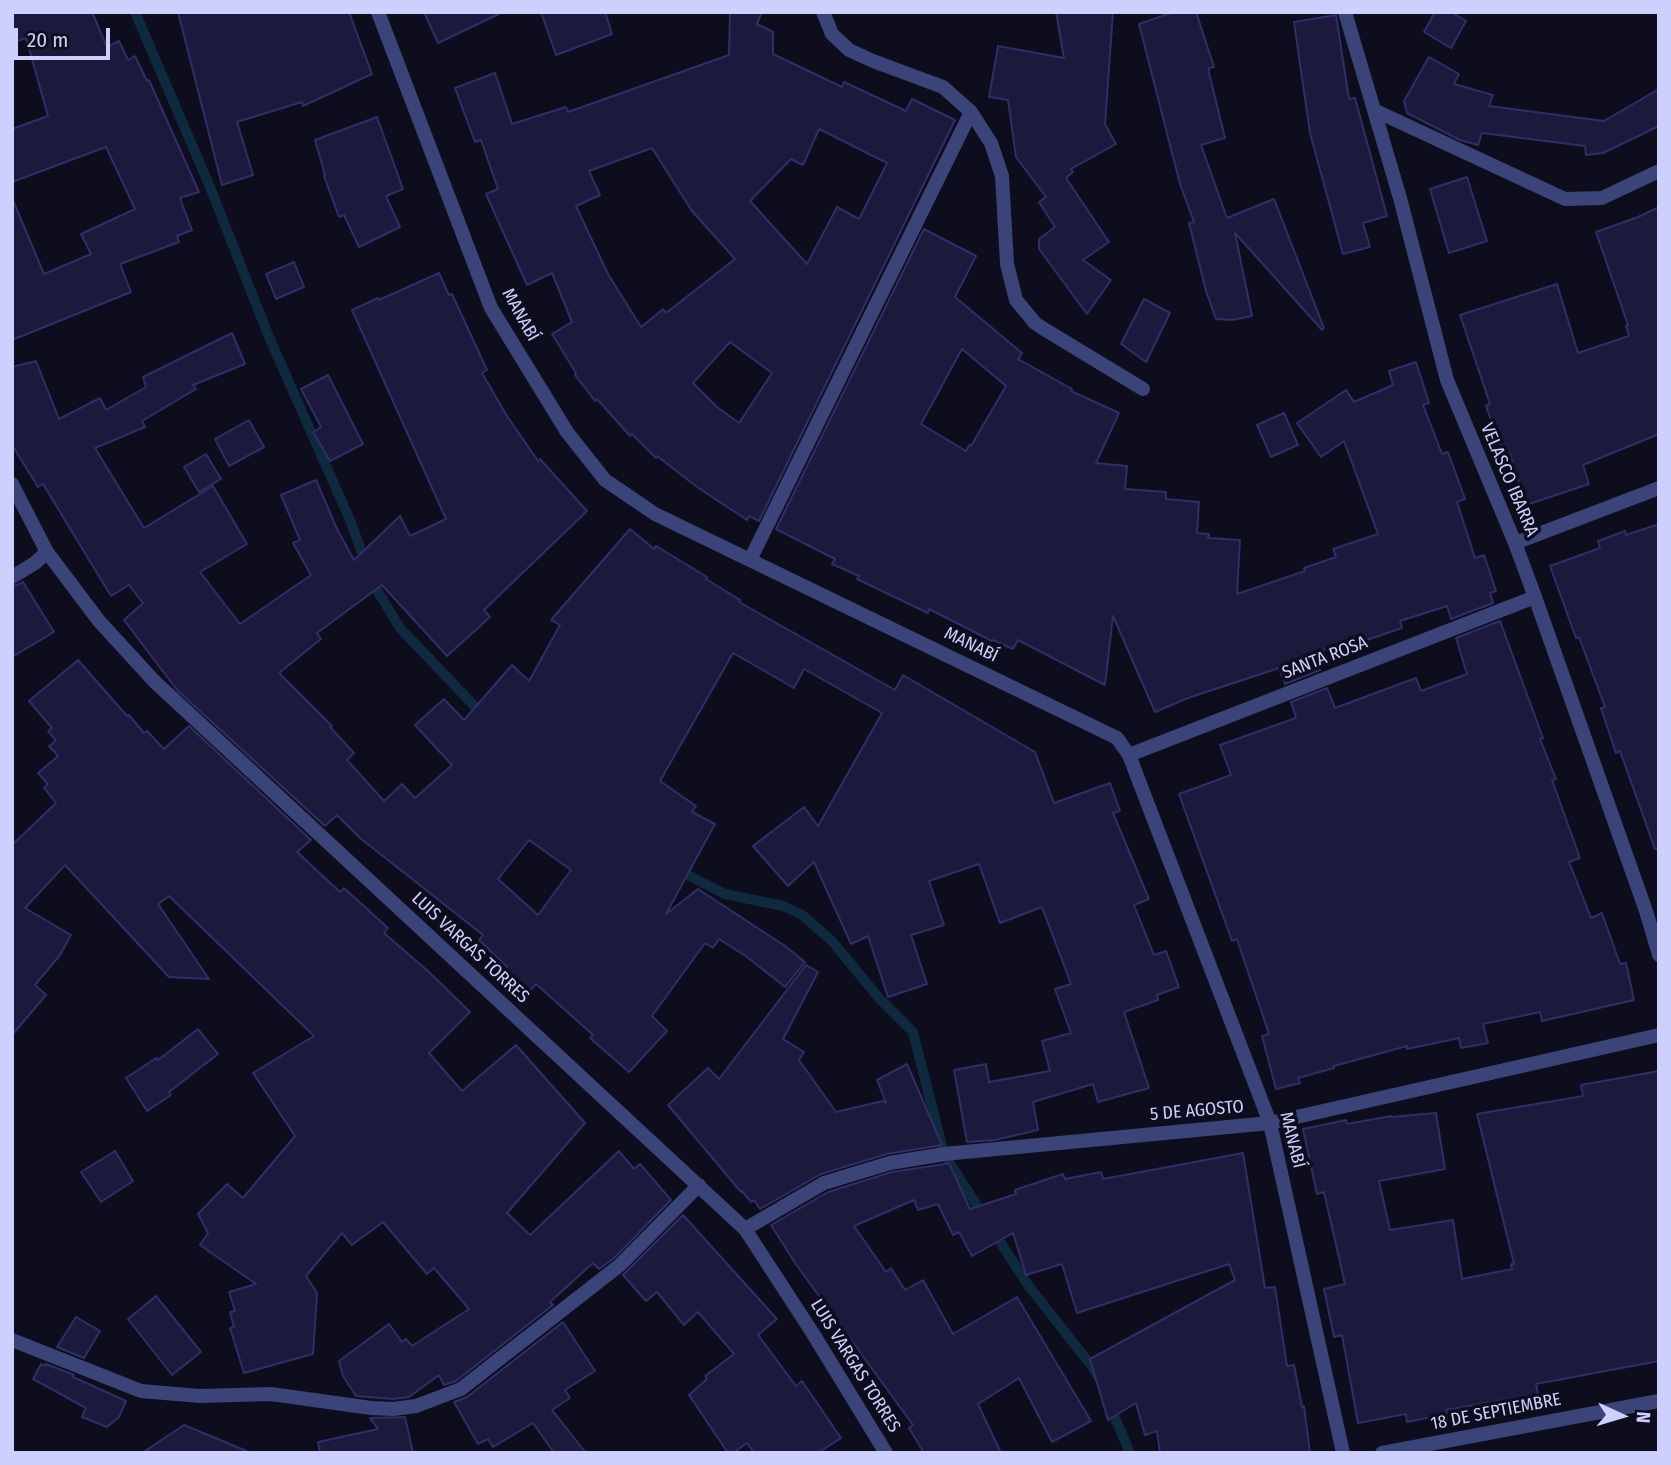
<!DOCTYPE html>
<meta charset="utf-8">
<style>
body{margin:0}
#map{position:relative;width:1671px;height:1465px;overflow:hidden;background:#0d0d1d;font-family:"Fira Sans Condensed",sans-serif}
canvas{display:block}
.frame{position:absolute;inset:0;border:14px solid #cdd0fc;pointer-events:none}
.north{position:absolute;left:1587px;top:1381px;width:70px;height:70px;-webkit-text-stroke:5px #0d0d1d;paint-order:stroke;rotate:94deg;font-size:19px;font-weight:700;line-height:28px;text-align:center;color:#cdd0fc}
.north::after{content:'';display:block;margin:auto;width:24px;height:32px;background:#cdd0fc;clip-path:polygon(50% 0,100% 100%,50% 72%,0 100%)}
.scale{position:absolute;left:14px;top:28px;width:96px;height:32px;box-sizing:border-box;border:4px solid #cdd0fc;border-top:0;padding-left:9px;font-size:21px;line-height:24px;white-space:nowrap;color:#cdd0fc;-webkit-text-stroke:5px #0d0d1d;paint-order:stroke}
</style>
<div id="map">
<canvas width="1671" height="1465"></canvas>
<div class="frame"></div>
<div class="north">N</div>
<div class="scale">20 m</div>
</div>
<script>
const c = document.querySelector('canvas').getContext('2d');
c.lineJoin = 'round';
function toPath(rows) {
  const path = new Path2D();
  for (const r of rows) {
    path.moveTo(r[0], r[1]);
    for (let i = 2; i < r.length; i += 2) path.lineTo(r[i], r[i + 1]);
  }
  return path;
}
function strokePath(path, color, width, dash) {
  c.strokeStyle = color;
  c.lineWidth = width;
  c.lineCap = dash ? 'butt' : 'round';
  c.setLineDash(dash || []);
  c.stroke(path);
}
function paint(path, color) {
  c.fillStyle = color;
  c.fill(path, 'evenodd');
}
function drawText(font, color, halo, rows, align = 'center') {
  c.font = font + ' "Fira Sans Condensed",sans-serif';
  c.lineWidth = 7;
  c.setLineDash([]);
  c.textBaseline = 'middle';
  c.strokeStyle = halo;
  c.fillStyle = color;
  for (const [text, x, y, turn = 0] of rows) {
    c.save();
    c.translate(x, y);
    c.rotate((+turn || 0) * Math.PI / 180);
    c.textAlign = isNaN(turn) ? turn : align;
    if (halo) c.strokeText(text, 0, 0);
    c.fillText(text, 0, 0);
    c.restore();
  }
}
const stream = toPath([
 [135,12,210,187,269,337,350,520,366,564],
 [372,578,377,590,400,628,482,714],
 [678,870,725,894,783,906,801,914,832,941,879,998,913,1032,944,1154,985,1218],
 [993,1231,1028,1285,1094,1369,1098,1377],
 [1109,1404,1130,1453]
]);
const building = toPath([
 [12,12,92,12,107,47,119,41,128,60,135,56,147,81,149,80,199,192,180,198,192,230,177,236,179,242,120,264,131,292,12,340,12,198,44,274,91,254,81,234,135,209,106,147,12,182,12,129,48,116,26,38,12,43,12,12],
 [178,12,349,12,372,74,303,106,302,102,237,122,253,175,222,185,178,12],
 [424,12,503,12,438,43,424,12],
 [541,12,605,12,612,34,556,55,541,12],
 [730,12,762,12,757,24,773,32,773,54,842,87,844,82,906,111,912,99,955,120,759,521,749,516,747,520,697,487,657,456,656,458,632,434,630,436,597,399,595,401,575,375,576,373,552,334,572,322,552,273,527,285,486,194,498,189,481,140,475,142,455,88,495,73,512,124,566,107,568,112,729,55,730,12],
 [819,129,887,163,859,219,837,207,807,264,750,201,791,159,803,165,819,129],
 [652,148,692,211,735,259,666,313,663,309,641,327,608,274,576,206,600,195,589,171,652,148],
 [730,342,772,373,739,423,717,407,693,383,730,342],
 [1056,12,1113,12,1105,124,1116,144,1071,169,1073,172,1066,178,1109,242,1083,260,1111,280,1087,314,1039,249,1039,239,1055,227,1039,202,1046,197,1016,157,1008,100,989,97,998,46,1064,58,1056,12],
 [1174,12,1196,12,1214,67,1209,68,1209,73,1225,138,1201,145,1227,218,1274,199,1324,328,1322,330,1235,233,1252,316,1232,320,1216,319,1206,291,1189,223,1194,222,1180,184,1139,24,1174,12],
 [1435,12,1451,12,1466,21,1451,48,1424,32,1435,12],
 [1336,15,1349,99,1355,98,1387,216,1363,223,1370,247,1343,254,1310,133,1294,22,1336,15],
 [1429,57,1459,74,1454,84,1493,95,1489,106,1604,121,1659,89,1659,126,1603,153,1586,155,1585,146,1482,133,1478,145,1460,140,1407,113,1404,101,1429,57],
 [377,117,403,189,386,196,400,227,359,247,344,215,339,217,324,176,325,175,315,140,377,117],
 [1467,177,1487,241,1449,253,1430,189,1467,177],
 [1659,207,1659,434,1583,465,1589,484,1526,505,1510,454,1504,457,1486,406,1490,404,1460,315,1557,284,1578,353,1629,336,1626,326,1628,325,1596,232,1638,217,1659,207],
 [924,229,976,256,955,297,1022,353,1018,359,1072,389,1071,391,1119,413,1096,463,1127,466,1125,489,1166,492,1166,499,1199,502,1197,533,1209,534,1208,538,1240,540,1237,594,1305,571,1304,568,1336,557,1333,549,1378,534,1344,441,1321,457,1297,423,1346,390,1354,402,1393,385,1389,371,1416,362,1429,403,1423,405,1442,454,1448,452,1465,499,1457,502,1475,558,1484,555,1496,591,1490,593,1493,603,1451,619,1447,606,1400,621,1402,628,1364,641,1362,637,1314,653,1320,670,1285,684,1279,668,1188,698,1155,712,1113,616,1105,685,1018,640,1013,649,993,640,992,641,929,609,928,613,857,579,859,576,832,564,835,559,776,529,924,229],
 [962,349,1006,386,971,446,969,445,966,451,921,424,962,349],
 [294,262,304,287,276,299,266,274,294,262],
 [439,273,449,295,452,294,487,370,482,373,507,416,538,461,540,459,587,511,484,610,490,617,447,656,382,585,317,633,321,639,279,673,332,726,330,727,354,753,347,760,384,801,402,784,415,798,452,765,415,725,444,699,464,720,512,665,529,681,560,625,551,620,630,529,654,549,656,546,707,577,706,579,740,600,739,602,895,690,903,675,1035,752,1054,803,1110,783,1120,811,1113,813,1149,899,1134,905,1154,955,1166,951,1179,987,1157,995,1158,1000,1124,1012,1149,1088,1098,1102,1093,1084,1033,1102,1038,1130,995,1140,967,1142,954,1070,986,1064,989,1082,1050,1071,1042,1041,1071,1033,1055,989,1071,984,1042,907,1000,923,979,864,929,881,944,925,911,935,927,984,888,997,868,936,851,944,814,862,788,886,753,846,804,807,818,826,882,713,804,669,794,688,733,653,660,781,696,806,692,812,715,824,666,914,698,889,785,946,805,962,785,987,747,957,719,939,713,948,705,943,652,1016,667,1031,629,1072,590,1038,593,1035,536,984,529,992,504,969,507,967,479,940,483,935,360,838,337,815,325,826,177,690,124,620,143,603,129,585,111,596,43,484,38,487,12,445,12,367,36,361,59,419,100,398,106,410,146,387,143,377,232,333,245,364,193,385,196,389,142,421,145,427,95,448,144,528,213,486,247,544,200,572,240,624,311,575,293,543,300,540,281,495,316,480,337,529,354,560,400,516,410,536,446,519,352,310,378,298,379,300,439,273],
 [529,840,571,870,538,915,498,879,529,840],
 [1144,299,1170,313,1146,362,1121,344,1144,299],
 [328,375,363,444,330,461,313,432,321,427,301,389,328,375],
 [1284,413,1298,445,1271,457,1257,425,1284,413],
 [249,420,264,447,229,466,215,439,249,420],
 [206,454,221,479,199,492,184,467,206,454],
 [1659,524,1659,849,1655,849,1620,751,1616,753,1601,708,1605,707,1579,637,1576,638,1550,566,1600,548,1598,541,1625,531,1626,535,1659,524],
 [23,582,54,632,12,657,12,587,23,582],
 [1500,621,1543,738,1540,739,1556,779,1552,780,1580,858,1569,862,1591,918,1602,913,1620,964,1626,963,1634,1000,1542,1021,1540,1012,1483,1024,1488,1043,1461,1048,1459,1038,1407,1049,1407,1046,1334,1066,1334,1068,1298,1078,1300,1083,1276,1089,1262,1036,1269,1034,1237,939,1232,941,1179,794,1231,775,1220,745,1296,718,1291,702,1327,688,1335,708,1416,678,1421,691,1467,674,1456,638,1500,621],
 [78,660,127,716,129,715,144,733,147,731,164,749,189,726,311,840,297,852,340,892,344,888,388,928,384,933,429,972,470,1012,429,1053,462,1091,516,1045,585,1123,507,1213,530,1235,619,1151,634,1169,640,1164,671,1200,614,1258,599,1269,593,1263,550,1302,553,1305,456,1381,444,1385,439,1375,409,1397,393,1399,356,1396,343,1376,339,1361,389,1324,402,1342,406,1339,412,1346,469,1309,434,1268,427,1274,383,1222,352,1245,342,1233,306,1276,317,1293,313,1354,244,1373,230,1328,234,1327,230,1312,235,1311,229,1292,256,1284,200,1245,208,1233,198,1214,227,1184,243,1198,295,1136,253,1073,314,1036,169,896,158,904,209,979,169,977,65,865,25,908,71,935,60,955,35,985,46,995,12,1035,12,845,56,803,44,788,48,784,38,773,58,756,49,746,56,741,48,731,52,728,29,701,78,660],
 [806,965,818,972,783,1039,804,1052,799,1060,836,1112,883,1101,886,1103,877,1080,907,1064,942,1145,887,1154,821,1174,760,1209,754,1200,751,1202,742,1191,741,1192,668,1105,708,1068,719,1079,806,965],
 [198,1029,218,1054,169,1092,171,1095,147,1111,126,1078,156,1058,158,1060,198,1029],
 [1659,1071,1659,1361,1536,1384,1538,1394,1446,1410,1447,1414,1407,1422,1406,1414,1358,1423,1342,1335,1334,1337,1324,1289,1345,1284,1324,1192,1317,1194,1303,1129,1346,1120,1347,1124,1391,1116,1391,1117,1436,1113,1445,1169,1379,1181,1390,1230,1453,1220,1462,1279,1512,1269,1511,1264,1514,1264,1477,1114,1583,1096,1581,1085,1659,1071],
 [115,1151,133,1181,101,1202,81,1172,115,1151],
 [1243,1153,1265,1288,1275,1287,1287,1366,1294,1365,1302,1407,1304,1406,1310,1453,1160,1453,1157,1431,1145,1435,1136,1403,1108,1420,1090,1359,1235,1280,1229,1264,1077,1313,1062,1264,1026,1275,1013,1233,972,1256,959,1232,953,1235,938,1204,918,1210,914,1200,854,1226,886,1272,891,1268,905,1290,923,1280,953,1334,1017,1297,1091,1421,1052,1442,1019,1378,978,1404,1001,1453,924,1453,909,1428,913,1425,795,1263,771,1225,828,1192,892,1172,945,1164,949,1163,970,1209,1016,1194,1015,1190,1063,1174,1065,1179,1101,1172,1103,1179,1243,1153],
 [683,1215,777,1319,758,1335,796,1386,802,1381,841,1438,818,1453,754,1453,747,1443,733,1453,728,1453,689,1395,707,1379,705,1376,734,1354,698,1312,684,1325,657,1292,646,1301,623,1275,683,1215],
 [156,1296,201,1352,172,1375,128,1319,156,1296],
 [76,1317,100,1331,84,1358,57,1347,76,1317],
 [563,1322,595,1371,565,1390,570,1398,552,1410,586,1453,554,1453,533,1423,493,1447,488,1439,478,1444,454,1402,467,1397,563,1322],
 [41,1364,45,1366,46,1364,74,1375,73,1377,126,1401,119,1417,107,1427,82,1417,86,1408,33,1379,41,1364],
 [405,1417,413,1453,320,1453,318,1442,378,1429,370,1418,405,1417],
 [184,1425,249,1452,249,1453,142,1453,184,1425]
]);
const minor = toPath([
 [378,12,491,308,567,432,605,480,655,514,1117,738,1129,755,1270,1123,1343,1453],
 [823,12,832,34,849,50,873,61,943,87,971,112,991,143,1002,176,1007,264,1016,300,1035,323,1044,329,1143,389],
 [1345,12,1400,198,1447,380,1515,543,1535,597,1646,911,1659,955],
 [1376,111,1565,199,1602,198,1659,171],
 [12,484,47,552,99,621,154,681,745,1229,812,1332,886,1453],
 [1515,543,1659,488],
 [750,560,971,112],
 [12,577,35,563,47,552],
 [1129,755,1535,597],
 [745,1229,824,1183,890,1163,944,1154,1270,1123,1659,1035],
 [12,1340,141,1391,200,1396,271,1394,371,1408,393,1409,416,1406,461,1389,620,1265,699,1185],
 [1382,1453,1659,1401]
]);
const streetNames = [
 ["MANABÍ",520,315,61],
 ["VELASCO IBARRA",1509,480,67],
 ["MANABÍ",971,645,26],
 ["SANTA ROSA",1325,658,-21],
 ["LUIS VARGAS TORRES",470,948,43],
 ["5 DE AGOSTO",1197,1111,-5],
 ["MANABÍ",1292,1140,76],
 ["LUIS VARGAS TORRES",855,1366,58],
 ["18 DE SEPTIEMBRE",1496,1412,-11]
];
strokePath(stream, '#0f2a3f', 10);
paint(building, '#1b1a3d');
strokePath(building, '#2f2e67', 2);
strokePath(minor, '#3b4479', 14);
drawText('18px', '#cdd0fc', '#0d0d1d', streetNames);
</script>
